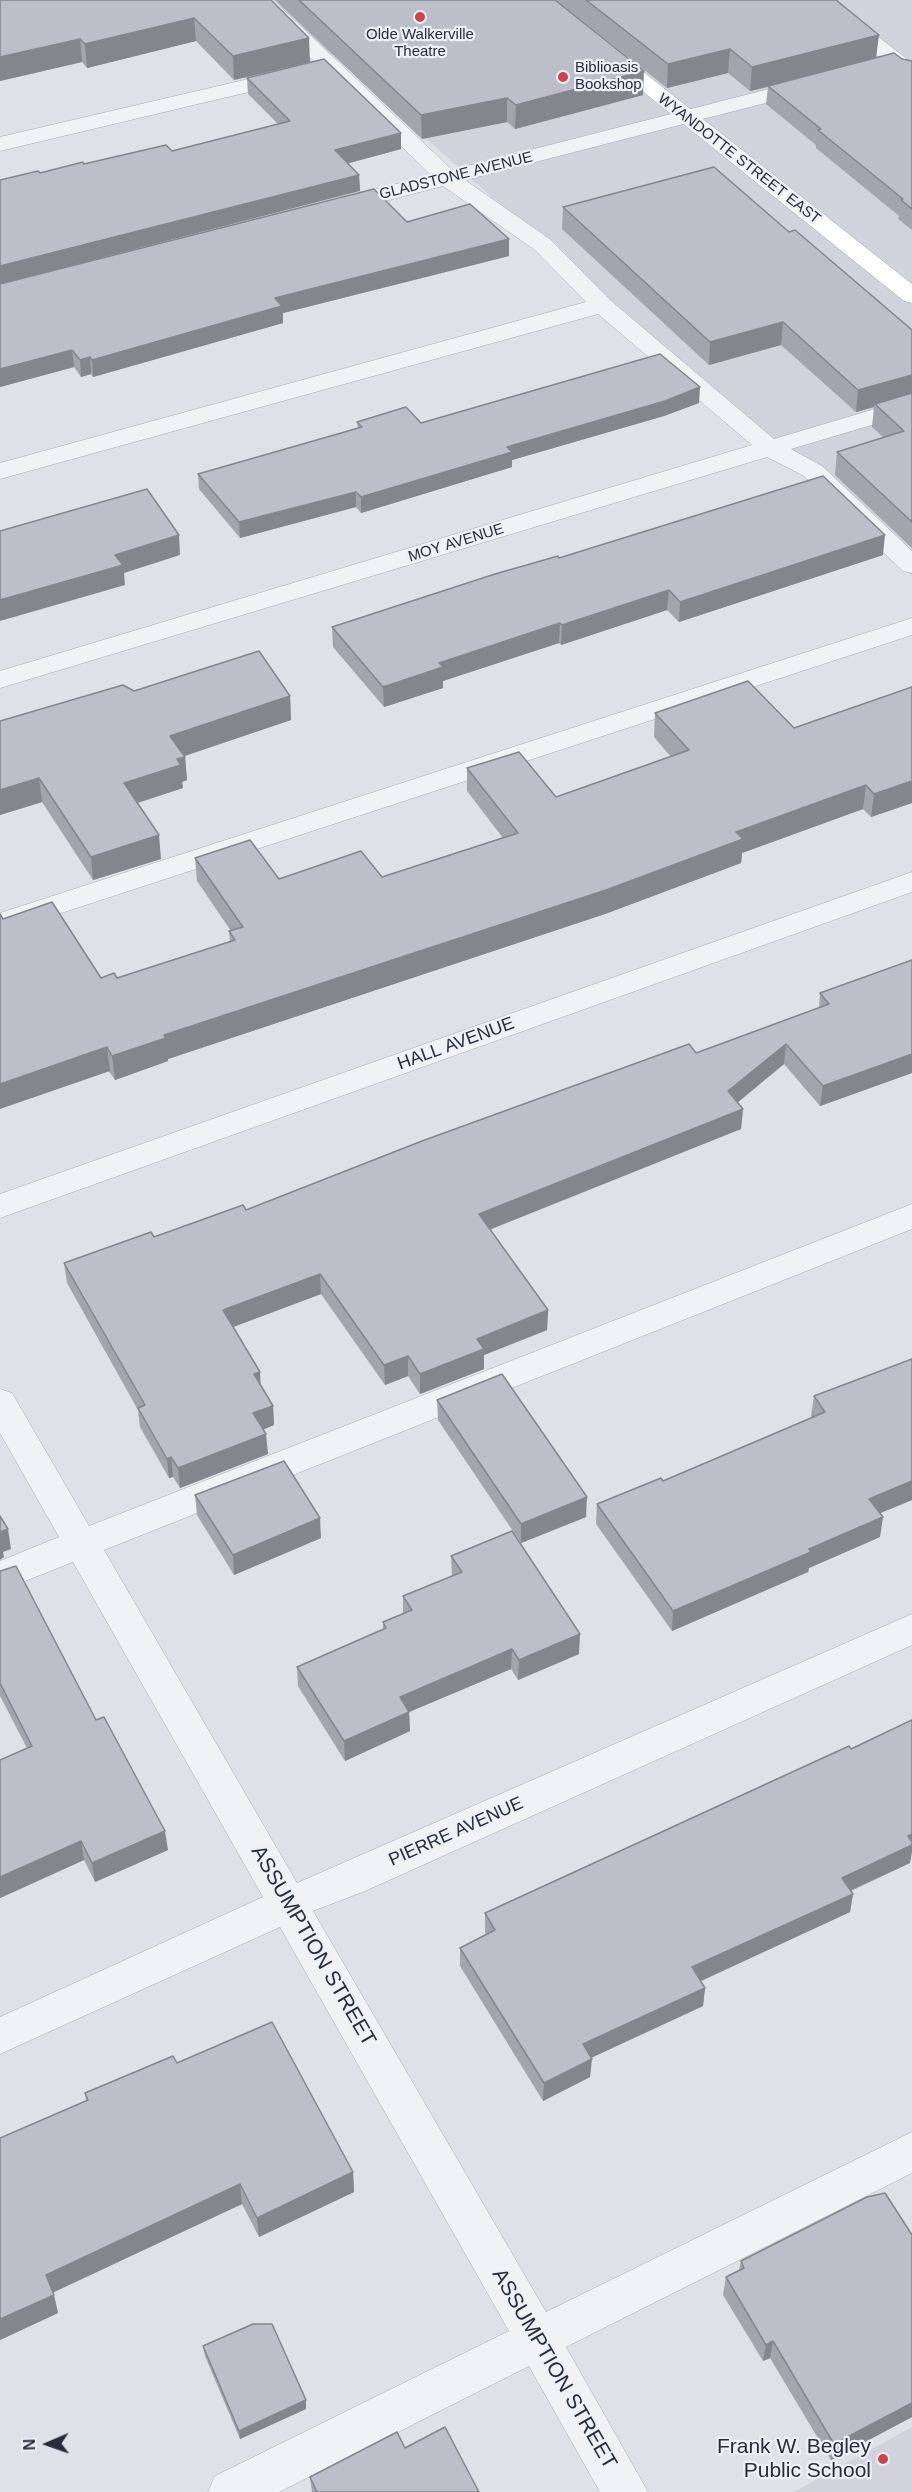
<!DOCTYPE html>
<style>
body{margin:0}
#map{position:relative;width:912px;height:2492px;overflow:hidden;background:#dee1e7;font-family:Helvetica,sans-serif}
canvas{display:block}
.north{position:absolute;left:18px;top:2414px;width:60px;height:60px;-webkit-text-stroke:4px #edf0f5;paint-order:stroke;rotate:268deg;font-size:16px;font-weight:700;line-height:24px;text-align:center;color:#282d3d}
.north::after{content:'';display:block;margin:auto;width:21px;height:27px;background:#282d3d;clip-path:polygon(50% 0,100% 100%,50% 72%,0 100%)}
</style>
<div id="map">
<canvas width="912" height="2492"></canvas>
<div class="north">N</div>
</div>
<script>
const c = document.querySelector('canvas').getContext('2d');
c.lineJoin = 'round';
function paint(path, color) {
  c.fillStyle = color;
  c.fill(path, 'evenodd');
}
function toPath(rows) {
  const path = new Path2D();
  for (const r of rows) {
    path.moveTo(r[0], r[1]);
    for (let i = 2; i < r.length; i += 2) path.lineTo(r[i], r[i + 1]);
  }
  return path;
}
function strokePath(path, color, width, dash) {
  c.strokeStyle = color;
  c.lineWidth = width;
  c.lineCap = dash ? 'butt' : 'round';
  c.setLineDash(dash || []);
  c.stroke(path);
}
function drawText(font, color, halo, rows, align = 'center') {
  c.font = font + ' Helvetica,sans-serif';
  c.lineWidth = 4.5;
  c.setLineDash([]);
  c.textBaseline = 'middle';
  c.strokeStyle = halo;
  c.fillStyle = color;
  for (const [text, x, y, turn = 0] of rows) {
    c.save();
    c.translate(x, y);
    c.rotate((+turn || 0) * Math.PI / 180);
    c.textAlign = isNaN(turn) ? turn : align;
    if (halo) c.strokeText(text, 0, 0);
    c.fillText(text, 0, 0);
    c.restore();
  }
}
const built = toPath([
 [155,0,912,0,912,576,793,465,331,54,232,77],
 [912,2427,912,2492,794,2492]
]);
const minor = toPath([
 [251,0,273,0,452,170,812,78,820,79,823,84,820,89,465,180,551,240,610,300,774,439,912,398,912,413,791,449,822,466,912,551,912,573,903,571,804,476,767,457,0,688,0,671,752,445,598,314,0,479,0,463,586,302,535,250,443,186,339,213,331,211,328,206,331,201,431,175,251,0],
 [808,0,831,0,912,63,912,79,904,78,808,0],
 [291,69,299,70,302,75,299,80,0,151,0,137,291,69],
 [912,618,912,635,0,933,0,913,912,618],
 [912,872,912,892,0,1218,0,1194,912,872],
 [912,1204,912,1229,104,1550,297,1883,912,1614,912,1645,365,1891,313,1911,546,2312,912,2132,912,2173,566,2347,648,2492,600,2492,529,2366,279,2492,208,2492,215,2476,509,2331,280,1927,0,2054,0,2017,263,1897,73,1562,0,1591,0,1561,59,1537,0,1433,0,1389,12,1393,89,1526,912,1204]
]);
const major = toPath([
 [529,0,552,0,912,284,912,303,904,301,529,0]
]);
const wall = toPath([
 [0,0,271,0,310,62,234,80,196,41,87,68,82,62,0,81],
 [275,0,555,0,643,95,515,129,507,122,422,139],
 [556,0,836,0,876,58,912,61,912,230,898,219,899,216,816,148,816,145,766,104,768,87,750,91,728,73,667,88],
 [247,78,401,133,401,149,348,163,359,175,360,191,40,173,84,164,172,151,278,124,248,94],
 [563,207,789,232,912,330,912,548,835,475,837,452,883,437,872,427,874,407,856,412,781,345,709,365,562,229],
 [407,222,509,239,509,256,283,313,283,323,93,377,91,374,81,377,74,367,0,387,0,284],
 [699,403,664,416,512,460,512,467,361,513,356,507,240,538,199,489,198,474,358,429,357,422,421,423],
 [883,555,679,622,667,610,561,645,559,643,443,681,443,688,384,707,333,647,332,627,559,558],
 [912,687,912,803,871,817,863,809,742,853,741,863,605,914,168,1059,168,1061,115,1080,3,919,101,978,117,978,230,942,229,931,231,931,197,881,195,858,279,879,382,877,503,838,467,791,467,768,556,797,671,757,654,737,655,713,794,728],
 [134,691,290,696,291,720,185,756,187,780,182,782,183,788,138,803,161,859,93,880,42,802,0,815],
 [912,960,912,1073,820,1106,784,1064,737,1103,743,1109,741,1129,490,1229,548,1310,547,1330,484,1355,484,1369,420,1394,408,1376,385,1385,321,1294,233,1327,261,1386,273,1406,274,1425,264,1429,268,1454,180,1488,173,1477,169,1478,140,1427,138,1410,67,1283,64,1263,246,1210,696,1053,819,1008,820,993],
 [814,1396,912,1500,880,1513,880,1537,809,1568,808,1572,672,1631,596,1524,597,1504,663,1481,812,1418,811,1416],
 [437,1400,586,1517,521,1543,438,1420],
 [195,1495,321,1538,234,1575,197,1515],
 [451,1556,579,1654,518,1680,511,1669,409,1712,410,1731,345,1761,298,1686,297,1667,383,1629,383,1622,403,1614,403,1596,452,1576],
 [0,1571,96,1720,168,1850,95,1882,84,1860,0,1898,0,1760,27,1748,0,1696],
 [910,1863,851,1891,853,1894,850,1912,701,1981,705,1988,703,2006,591,2058,590,2077,543,2101,460,1966,460,1948,486,1935,485,1932,485,1913],
 [177,2063,353,2172,354,2192,259,2237,242,2204,53,2292,58,2313,0,2340,86,2101,85,2093],
 [912,2235,912,2417,831,2460,770,2358,763,2361,723,2295,726,2277,739,2270,741,2261],
 [203,2346,306,2400,306,2409,240,2439,205,2356],
 [405,2448,479,2492,312,2492,310,2477]
]);
const shadedWall = toPath([
 [194,18,196,41,87,68,85,44],
 [879,35,876,59,750,91,752,67],
 [309,38,310,62,234,80,233,56],
 [80,39,82,62,0,81,0,57],
 [730,49,728,73,667,88,668,64],
 [644,71,643,95,515,129,516,105],
 [507,98,507,122,422,139,421,115],
 [401,133,401,149,335,167,335,150],
 [359,175,360,191,0,284,0,266],
 [509,239,509,256,283,313,283,323,93,377,92,360,275,298],
 [783,322,781,345,709,365,710,342],
 [72,350,74,367,0,387,0,369],
 [90,357,91,374,81,377,80,360],
 [912,375,912,397,875,404,874,407,856,412,858,390],
 [700,387,699,403,664,416,512,460,512,467,361,513,361,497,507,447],
 [356,492,356,507,240,538,239,522],
 [179,535,180,555,124,573,125,585,0,621,0,600,115,555],
 [885,535,883,555,679,622,680,602],
 [669,590,667,610,561,645,562,625],
 [560,623,559,643,443,681,443,688,384,707,383,687,439,663],
 [290,696,291,720,172,760,170,736],
 [185,757,187,780,182,782,183,788,127,806,124,783],
 [39,778,42,802,0,815,0,790],
 [912,781,912,803,871,817,874,794],
 [866,785,863,809,742,853,741,863,605,914,168,1059,168,1061,115,1080,112,1056,164,1035],
 [159,835,161,859,93,880,91,857],
 [786,1044,784,1064,726,1112,728,1091],
 [107,1047,110,1071,0,1109,0,1084],
 [912,1054,912,1073,820,1106,823,1086],
 [743,1109,741,1129,479,1234,479,1214],
 [320,1274,321,1294,225,1330,223,1310],
 [548,1310,547,1330,484,1355,484,1369,420,1394,420,1374,477,1339],
 [408,1356,408,1376,385,1385,384,1365],
 [260,1372,261,1392,254,1374],
 [273,1406,274,1425,255,1433,253,1413],
 [266,1434,268,1454,180,1488,178,1468],
 [171,1457,173,1477,169,1478,167,1459],
 [912,1481,912,1500,866,1519,869,1499],
 [587,1497,586,1517,521,1543,521,1524],
 [883,1517,880,1537,809,1568,808,1572,672,1631,673,1611,809,1549],
 [320,1518,321,1538,234,1575,233,1555],
 [8,1529,11,1549,3,1552,4,1557,0,1560,0,1532],
 [580,1634,579,1654,518,1680,519,1660],
 [512,1649,511,1669,409,1712,410,1731,345,1761,344,1741,400,1697],
 [165,1831,168,1850,95,1882,92,1863],
 [912,1834,912,1852,910,1863,838,1896,842,1878],
 [81,1841,84,1860,0,1898,0,1877],
 [853,1894,850,1912,690,1986,692,1967],
 [705,1988,703,2006,582,2062,583,2044],
 [592,2059,590,2077,543,2101,544,2083],
 [353,2172,354,2192,259,2237,257,2218],
 [240,2184,242,2204,50,2294,46,2275],
 [54,2295,58,2313,0,2340,0,2319],
 [773,2341,770,2358,763,2361,766,2345],
 [306,2400,306,2409,240,2439,239,2431],
 [912,2403,912,2417,831,2460,834,2444]
]);
const building = toPath([
 [0,0,271,0,309,38,233,56,194,18,85,44,80,39,0,57,0,0],
 [299,0,555,0,644,71,516,105,507,98,421,115,299,0],
 [586,0,836,0,879,35,752,67,730,49,668,64,586,0],
 [894,53,902,59,912,61,912,209,901,200,903,199,818,130,821,129,768,86,894,53],
 [324,59,401,133,335,150,359,175,0,266,0,180,38,171,40,173,83,162,84,164,166,145,172,151,290,121,247,78,324,59],
 [714,167,789,232,795,230,912,330,912,375,858,390,783,322,710,342,563,207,714,167],
 [374,189,407,222,470,204,509,239,275,298,282,306,92,360,90,357,80,360,72,350,0,369,0,284,374,189],
 [660,354,700,387,665,401,507,447,512,452,361,497,356,492,239,522,198,474,362,427,357,422,406,407,421,423,660,354],
 [912,393,912,522,837,452,904,431,875,404,912,393],
 [823,476,885,535,680,602,669,590,562,625,560,623,439,663,443,667,383,687,332,627,495,574,558,556,559,558,823,476],
 [147,489,179,535,115,555,123,565,0,600,0,531,147,489],
 [259,651,290,696,170,736,185,757,177,759,181,765,124,783,159,835,91,857,39,778,0,790,0,721,123,685,134,691,259,651],
 [748,681,794,728,912,687,912,781,874,794,866,785,736,832,743,839,606,890,164,1035,166,1038,112,1056,107,1047,0,1084,0,914,3,919,52,902,101,978,114,973,117,978,235,940,229,931,243,927,195,858,250,840,279,879,361,851,382,877,518,833,467,768,519,752,556,797,689,750,655,713,748,681],
 [912,960,912,1054,823,1086,786,1044,728,1091,743,1109,479,1214,548,1310,477,1339,484,1349,420,1374,408,1356,384,1365,320,1274,223,1310,260,1372,254,1374,273,1406,253,1413,266,1434,178,1468,171,1457,167,1459,138,1408,145,1405,64,1263,151,1232,154,1237,243,1205,246,1210,422,1141,689,1044,696,1053,829,1004,820,993,912,960],
 [912,1359,912,1481,869,1499,883,1517,809,1549,811,1552,673,1611,597,1504,661,1478,663,1481,825,1412,814,1396,912,1359],
 [502,1374,587,1497,521,1524,437,1400,502,1374],
 [284,1461,320,1518,233,1555,195,1495,284,1461],
 [0,1516,8,1529,0,1532,0,1516],
 [512,1531,580,1634,519,1660,512,1649,400,1697,409,1712,344,1741,297,1667,386,1628,383,1622,412,1610,403,1596,462,1572,451,1556,512,1531],
 [16,1566,96,1720,104,1717,165,1831,92,1863,81,1841,0,1877,0,1760,32,1746,0,1683,0,1571,16,1566],
 [912,1720,912,1834,908,1836,912,1842,912,1845,842,1878,853,1894,692,1967,705,1988,583,2044,592,2059,544,2083,460,1948,495,1930,485,1913,849,1746,851,1749,912,1720],
 [272,2022,353,2172,257,2218,240,2184,46,2275,54,2295,0,2319,0,2138,88,2100,85,2093,173,2056,177,2063,272,2022],
 [885,2193,912,2235,912,2403,834,2444,773,2341,766,2345,726,2277,744,2268,741,2261,867,2197,885,2193],
 [253,2324,272,2324,306,2400,239,2431,203,2346,253,2324],
 [445,2427,479,2492,317,2492,310,2477,397,2432,405,2448,445,2427]
]);
const markers = [
 [420,17,6,"#c9464c"],
 [563,77,6,"#c9464c"],
 [883,2459,6,"#c9464c"]
];
const farPoinames = [
 ["Olde Walkerville",420,35],
 ["Theatre",420,52],
 ["Biblioasis",575,68,"left"],
 ["Bookshop",575,85,"left"]
];
const farStreetnames = [
 ["WYANDOTTE STREET EAST",739,159,38],
 ["GLADSTONE AVENUE",456,176,-14],
 ["MOY AVENUE",456,543,-17]
];
const streetNames = [
 ["HALL AVENUE",456,1044,-20],
 ["PIERRE AVENUE",456,1832,-24]
];
const nearStreetnames = [
 ["ASSUMPTION STREET",313,1946,60],
 ["ASSUMPTION STREET",554,2369,60]
];
const nearPoinames = [
 ["Frank W. Begley",871,2447],
 ["Public School",871,2471]
];
paint(built, '#d0d3dc');
strokePath(minor, '#a7abb4', 1);
strokePath(major, '#9ea4b2', 1);
paint(minor, '#f1f2f6');
paint(major, '#fff');
paint(wall, '#a2a4ae');
paint(shadedWall, '#84868d');
paint(building, '#bcbfca');
strokePath(building, '#84868d', 1.5);
for (const [x, y, r, color] of markers) {
  const dot = new Path2D();
  dot.arc(x, y, r, 0, 2 * Math.PI);
  c.fillStyle = color;
  c.fill(dot);
  strokePath(dot, '#edf0f5', 2);
}
drawText('15px', '#282d3d', '#edf0f5', farPoinames);
drawText('15px', '#282d3d', '#edf0f5', farStreetnames);
drawText('18px', '#282d3d', '#edf0f5', streetNames);
drawText('21px', '#282d3d', '#edf0f5', nearStreetnames);
drawText('21px', '#282d3d', '#edf0f5', nearPoinames, 'right');
</script>
